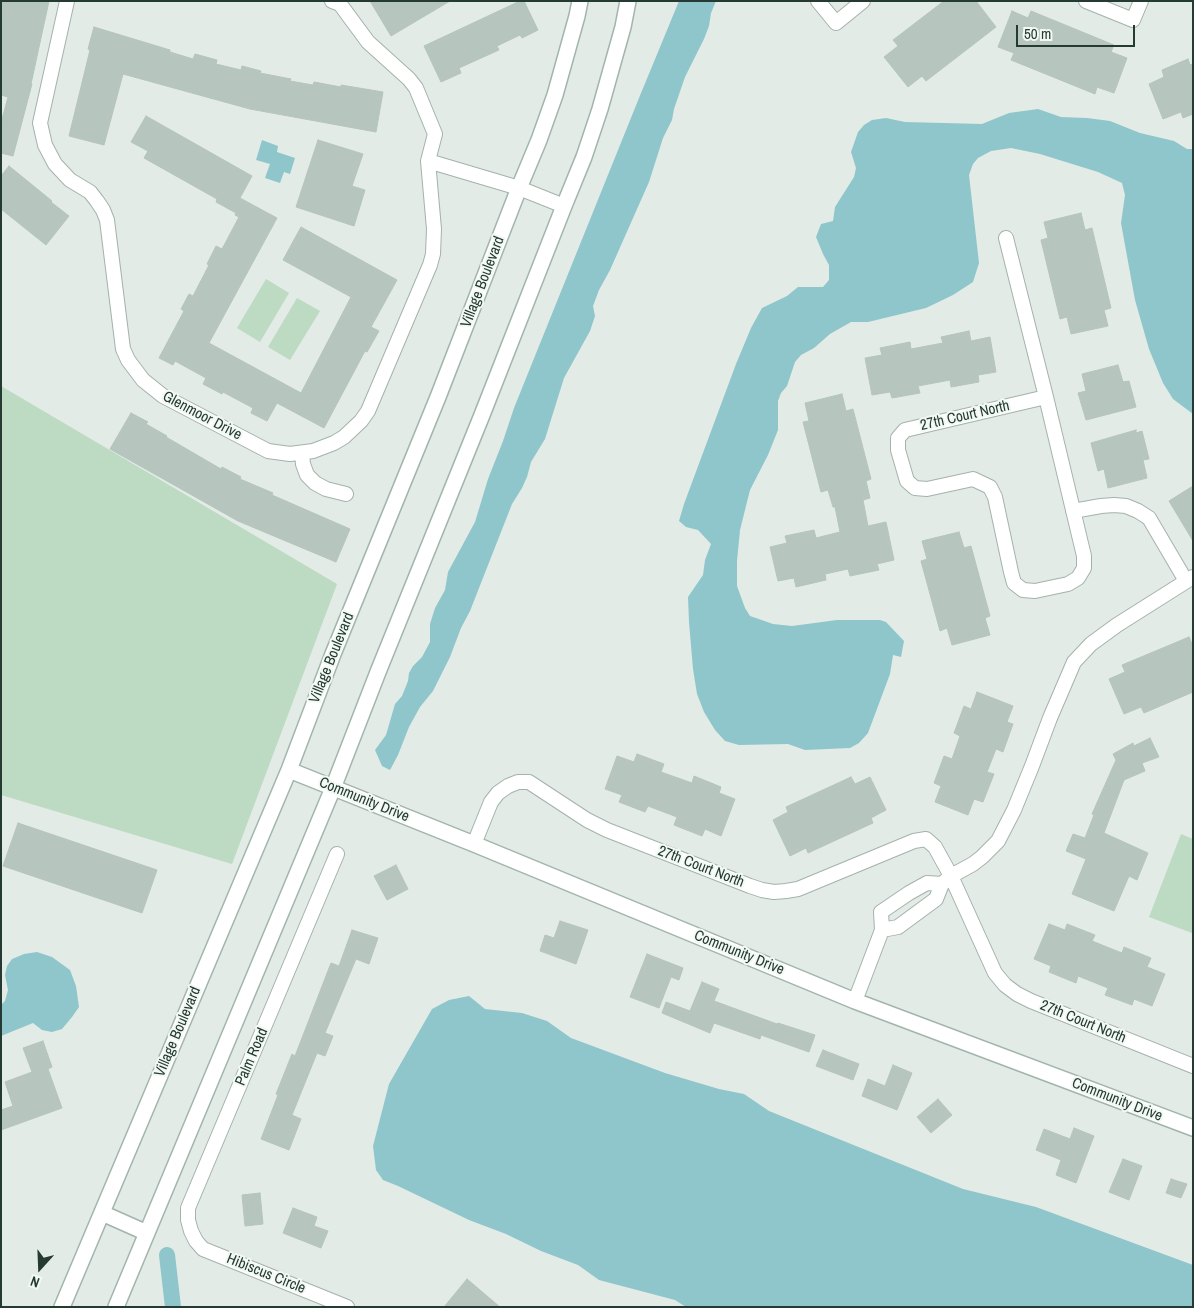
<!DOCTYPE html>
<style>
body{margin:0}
#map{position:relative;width:1194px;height:1308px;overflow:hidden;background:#e2ebe6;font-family:"Archivo Narrow",sans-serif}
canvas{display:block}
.frame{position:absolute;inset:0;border:2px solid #243a32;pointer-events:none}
.north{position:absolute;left:15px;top:1243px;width:50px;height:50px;-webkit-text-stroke:4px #f2f8f4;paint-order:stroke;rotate:200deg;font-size:14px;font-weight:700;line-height:20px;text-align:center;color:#243a32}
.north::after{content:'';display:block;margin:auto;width:18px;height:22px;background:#243a32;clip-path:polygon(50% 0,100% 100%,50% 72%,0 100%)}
.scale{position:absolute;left:1016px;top:25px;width:119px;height:22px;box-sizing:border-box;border:2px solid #243a32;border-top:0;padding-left:6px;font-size:15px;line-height:18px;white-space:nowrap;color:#243a32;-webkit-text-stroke:4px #f2f8f4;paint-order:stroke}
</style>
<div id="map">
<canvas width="1194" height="1308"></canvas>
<div class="frame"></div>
<div class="north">N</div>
<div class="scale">50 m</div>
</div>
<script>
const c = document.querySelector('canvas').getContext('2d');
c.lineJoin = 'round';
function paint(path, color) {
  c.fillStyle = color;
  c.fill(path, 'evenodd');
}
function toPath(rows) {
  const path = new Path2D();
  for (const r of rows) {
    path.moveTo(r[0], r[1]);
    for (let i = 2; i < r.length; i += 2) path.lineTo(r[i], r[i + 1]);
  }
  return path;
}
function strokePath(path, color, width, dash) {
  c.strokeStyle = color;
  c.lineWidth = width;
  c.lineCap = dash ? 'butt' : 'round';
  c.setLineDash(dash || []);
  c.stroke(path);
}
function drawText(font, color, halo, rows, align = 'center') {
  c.font = font + ' "Archivo Narrow",sans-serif';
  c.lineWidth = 4;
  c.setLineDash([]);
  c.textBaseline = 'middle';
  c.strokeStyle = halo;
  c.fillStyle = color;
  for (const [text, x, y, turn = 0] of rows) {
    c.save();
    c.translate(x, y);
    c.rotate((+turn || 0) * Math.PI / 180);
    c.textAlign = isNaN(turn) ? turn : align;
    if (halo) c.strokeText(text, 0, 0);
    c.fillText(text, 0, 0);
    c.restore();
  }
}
const green = toPath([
 [266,279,289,293,260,342,237,328],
 [297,298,320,311,290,360,268,347],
 [1,386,337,584,232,864,1,795],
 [1181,834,1193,839,1193,931,1192,933,1149,917]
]);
const water = toPath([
 [679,1,716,1,711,13,709,26,704,39,685,77,674,109,672,120,663,138,649,182,610,270,599,290,593,306,595,316,590,331,564,378,545,439,531,462,527,477,522,488,512,504,470,611,461,628,450,657,433,691,420,707,409,727,398,755,390,770,382,766,375,750,386,735,395,704,402,696,408,681,409,673,413,666,422,657,430,642,430,624,435,608,445,590,448,572,475,522,488,479,503,441,514,408,639,98],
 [1038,109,1061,117,1087,118,1110,121,1140,133,1174,141,1187,149,1193,149,1193,414,1173,399,1163,383,1149,349,1135,300,1121,223,1125,195,1122,183,1098,172,1040,154,1011,148,991,151,978,158,973,164,969,175,979,263,973,282,953,295,926,308,868,322,851,322,830,334,814,348,801,355,795,362,787,386,781,393,778,401,778,430,768,455,750,490,740,530,737,561,737,586,745,608,750,616,773,624,792,626,837,620,880,620,886,622,904,641,901,657,893,655,890,674,868,733,859,743,850,748,805,750,788,744,739,745,725,741,715,730,704,712,697,694,693,669,689,622,688,597,703,575,705,560,711,544,698,530,686,527,679,521,684,504,736,364,751,328,762,308,787,296,798,287,823,287,829,280,829,265,823,254,816,237,821,224,833,221,835,207,854,177,856,168,851,152,858,132,864,125,872,120,886,118,905,122,982,124,1009,113],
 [262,140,278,146,277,152,295,158,290,174,284,172,280,183,265,178,270,164,256,160],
 [37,952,52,957,70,970,76,986,79,1007,72,1017,62,1029,52,1032,42,1030,33,1023,1,1036,1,1005,5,1001,8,990,5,975,7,966,12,959,24,954],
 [469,996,485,1009,522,1013,547,1021,571,1038,665,1073,719,1089,744,1094,769,1111,963,1189,1036,1207,1193,1265,1193,1307,686,1307,675,1300,599,1280,578,1265,541,1251,506,1234,469,1220,398,1186,383,1180,376,1170,373,1146,389,1084,432,1009,449,1000]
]);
const canal = toPath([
 [167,1255,173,1307]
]);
const building = toPath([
 [1,1,49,1,31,84,32,84,13,156,1,153,1,123,8,97,1,95,1,1],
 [370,1,450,1,391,36,370,1],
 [520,1,524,1,538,30,522,38,520,35,497,46,499,50,459,68,461,73,441,82,424,46,520,1],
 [944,1,976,1,996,27,926,81,922,76,908,87,884,57,898,46,893,40,944,1],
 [1012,11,1028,18,1031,11,1114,45,1111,52,1127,58,1114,93,1097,87,1095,94,1011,60,1014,53,998,47,1012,11],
 [94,27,170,50,170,52,193,59,195,54,217,60,216,64,241,70,242,66,261,71,260,73,291,79,290,81,313,85,314,82,341,87,341,85,383,92,376,132,250,109,123,74,104,145,69,136,90,50,88,49,94,27],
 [1188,59,1190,65,1193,64,1193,114,1183,118,1181,112,1163,119,1149,84,1164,77,1162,70,1188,59],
 [146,116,252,176,240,198,277,218,209,343,301,393,351,297,283,260,301,227,397,280,371,327,379,331,367,352,365,351,324,428,277,403,267,421,251,413,253,408,223,392,222,394,203,384,206,378,175,361,173,365,159,358,184,311,181,309,189,294,193,296,209,265,207,264,216,246,222,249,239,217,235,215,236,213,216,202,217,199,144,158,148,151,131,142,146,116],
 [318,140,363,154,352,186,365,190,354,226,296,207,318,140],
 [9,166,52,201,51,202,69,216,46,245,1,209,1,176,9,166],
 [1081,213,1085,230,1092,228,1111,308,1104,310,1108,326,1071,334,1067,317,1060,319,1041,240,1048,238,1044,222,1081,213],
 [969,331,971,341,990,337,996,372,978,375,979,382,951,387,950,380,918,386,920,393,892,398,890,392,872,395,865,358,882,355,880,348,910,342,911,349,943,343,941,337,969,331],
 [1118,365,1123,382,1129,381,1136,407,1086,420,1078,393,1086,391,1082,374,1118,365],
 [842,394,846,411,853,409,871,479,866,481,870,498,863,500,868,526,886,522,894,560,877,564,879,570,850,576,848,569,825,574,826,580,796,587,794,578,778,581,770,547,787,543,785,536,814,530,816,538,840,532,835,507,833,507,828,490,821,492,803,422,809,421,805,403,842,394],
 [131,413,148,422,146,424,167,436,166,437,221,469,222,467,241,477,240,479,273,493,272,495,350,529,336,562,238,521,110,449,131,413],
 [1136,430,1136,433,1142,431,1149,459,1143,460,1147,478,1108,488,1104,469,1098,471,1091,443,1136,430],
 [1193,486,1193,541,1169,501,1193,486],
 [959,532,964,548,971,546,990,616,985,618,990,635,952,645,947,628,940,631,921,561,927,559,922,541,959,532],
 [1189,637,1193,646,1193,692,1144,713,1141,707,1124,714,1109,679,1125,672,1122,665,1189,637],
 [977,692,1013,706,1007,722,1013,724,1003,752,996,749,987,772,994,774,983,802,974,799,968,815,935,802,941,786,934,783,944,756,952,759,960,736,954,733,964,706,971,709,977,692],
 [1150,738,1159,757,1142,763,1145,771,1124,780,1104,833,1148,853,1137,880,1129,876,1114,911,1072,894,1086,859,1066,851,1073,834,1085,838,1094,815,1092,814,1116,760,1113,754,1133,743,1134,746,1150,738],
 [637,754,664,764,661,772,692,783,694,776,721,787,719,793,735,799,721,836,705,829,702,836,674,825,677,817,648,806,645,812,619,802,622,795,605,789,617,756,634,762,637,754],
 [851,777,855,784,870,777,886,810,871,818,873,823,808,853,806,848,790,856,773,820,788,812,786,807,851,777],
 [18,823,157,870,142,913,3,866,18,823],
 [396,865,408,889,387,900,374,876,396,865],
 [560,921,588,930,576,964,540,951,545,935,554,938,560,921],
 [1049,924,1065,930,1067,924,1095,935,1092,941,1122,953,1124,947,1151,958,1147,967,1165,974,1152,1006,1134,999,1132,1005,1105,995,1108,988,1078,976,1076,983,1049,972,1051,966,1034,959,1049,924],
 [352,930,378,938,369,964,356,959,325,1033,333,1036,325,1056,317,1053,292,1115,301,1119,289,1150,261,1139,278,1095,276,1094,292,1054,295,1056,331,963,339,966,352,930],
 [647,954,683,968,679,980,671,977,659,1008,630,997,647,954],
 [702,982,719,989,714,1001,777,1024,778,1023,815,1035,809,1052,761,1035,760,1039,714,1023,710,1033,662,1013,666,1002,690,1011,702,982],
 [43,1041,52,1067,48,1069,62,1108,1,1130,1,1110,13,1106,5,1082,32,1072,23,1048,43,1041],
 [823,1050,859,1064,853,1080,816,1066,823,1050],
 [893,1065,912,1073,897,1110,862,1096,868,1079,885,1086,893,1065],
 [938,1099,952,1115,931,1133,917,1117,938,1099],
 [1074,1128,1094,1136,1076,1183,1056,1175,1061,1160,1036,1150,1044,1129,1070,1139,1074,1128],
 [1123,1159,1142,1166,1129,1200,1109,1192,1123,1159],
 [1171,1179,1187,1184,1181,1198,1166,1193,1171,1179],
 [260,1193,263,1224,245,1226,242,1195,260,1193],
 [293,1208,317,1217,314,1226,328,1231,321,1248,283,1233,293,1208],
 [467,1279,500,1307,444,1307,467,1279]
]);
const street = toPath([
 [67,1,40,123,45,145,55,164,70,180,90,192,97,201,103,210,107,220,123,349,128,360,143,380,163,396,268,451,290,454,313,451,334,443,344,437,361,421,368,411,430,265,433,254,434,229,428,161,435,134,416,88,409,79,368,42,340,4,332,1],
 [818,1,836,23,863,1],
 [1086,1,1133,20,1141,1],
 [428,161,519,188,564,206],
 [1006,238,1046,397,1084,556,1084,568,1078,578,1068,584,1035,591,1023,590,1014,583,1011,572,995,497,990,487,973,479,927,489,915,488,907,481,898,450,898,438,905,430,1046,397],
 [302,453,303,464,307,475,315,483,326,489,346,494],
 [1073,511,1101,506,1114,505,1126,506,1138,511,1149,518,1186,581],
 [474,844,491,802,498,793,508,786,518,782,529,782,587,820,607,830,750,886,762,890,774,892,786,891,798,889,914,841,926,839,935,847,951,876,995,973,1005,985,1017,994,1031,1001,1193,1066],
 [337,854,188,1208,188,1220,191,1231,196,1241,203,1249,347,1307],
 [882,930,898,927,936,899,942,884,951,876,973,864,982,857,998,841,1014,810,1032,766,1050,718,1074,662,1091,644,1117,625,1193,577],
 [855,1001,882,930,881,912,909,893,927,883,942,884]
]);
const secondary = toPath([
 [289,770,474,844,855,1001,1193,1128],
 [102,1213,147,1233],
 [62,1307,289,770,333,654,438,397,519,188,539,140,555,95,577,16,580,1],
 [116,1307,333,788,378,672,482,415,564,206,584,157,600,109,623,27,628,1]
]);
const streetNames = [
 ["Village Boulevard",483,282,-69],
 ["Glenmoor Drive",202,416,28],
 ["27th Court North",965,416,-13],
 ["Village Boulevard",332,658,-68],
 ["Community Drive",364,800,22],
 ["27th Court North",701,867,21],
 ["Community Drive",739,953,22],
 ["27th Court North",1083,1022,22],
 ["Village Boulevard",178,1032,-67],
 ["Palm Road",252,1057,-67],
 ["Community Drive",1117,1100,21],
 ["Hibiscus Circle",266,1274,22]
];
paint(green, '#bddac2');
paint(water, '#8fc6cb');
strokePath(canal, '#8fc6cb', 16);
paint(building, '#b7c5bf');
strokePath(building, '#b5c4bc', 1);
strokePath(street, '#a5b2ac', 16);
strokePath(secondary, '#a2b5ad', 18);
strokePath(street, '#fff', 14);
strokePath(secondary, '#fff', 15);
drawText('15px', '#243a32', '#f2f8f4', streetNames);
</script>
